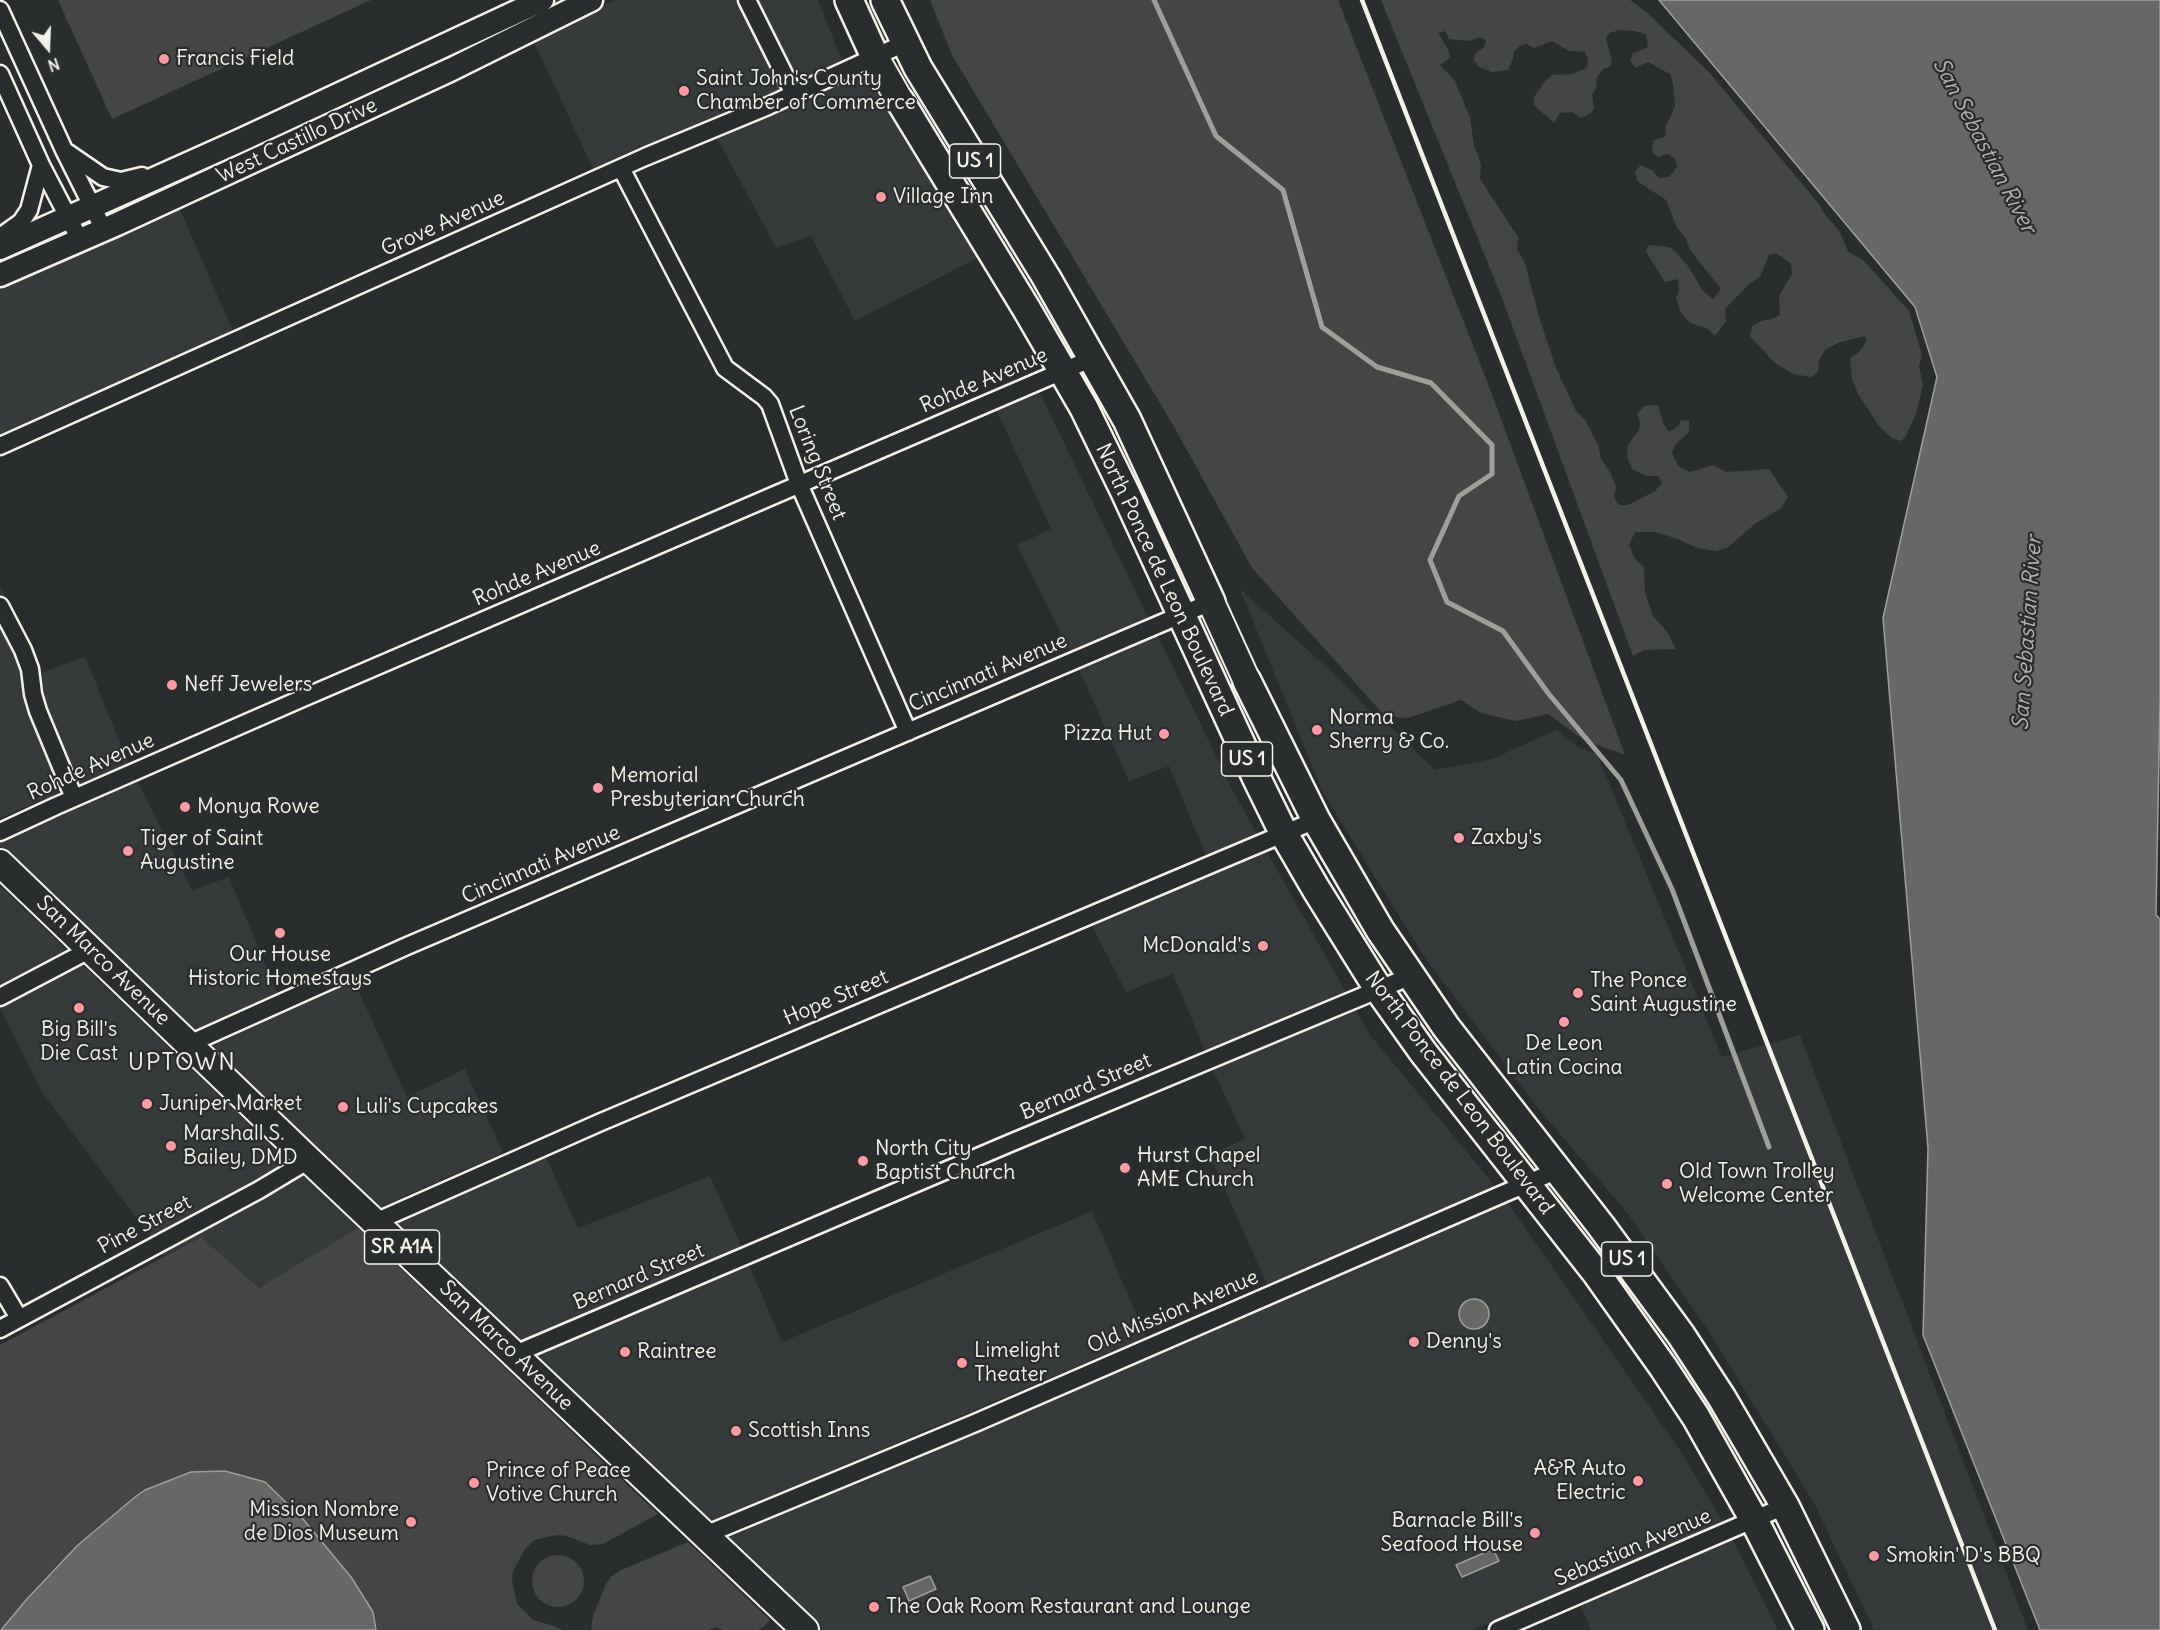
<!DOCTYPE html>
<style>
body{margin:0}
#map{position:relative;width:2160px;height:1630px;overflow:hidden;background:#2a2d2e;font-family:Delius,sans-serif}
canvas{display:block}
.north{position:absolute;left:18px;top:18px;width:60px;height:60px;-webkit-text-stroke:4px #2a2d2e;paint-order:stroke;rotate:161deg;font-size:16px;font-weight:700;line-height:24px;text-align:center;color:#f4f1e8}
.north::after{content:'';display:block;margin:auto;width:21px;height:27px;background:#f4f1e8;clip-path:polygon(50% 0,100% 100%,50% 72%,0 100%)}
</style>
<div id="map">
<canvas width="2160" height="1630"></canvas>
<div class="north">N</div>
</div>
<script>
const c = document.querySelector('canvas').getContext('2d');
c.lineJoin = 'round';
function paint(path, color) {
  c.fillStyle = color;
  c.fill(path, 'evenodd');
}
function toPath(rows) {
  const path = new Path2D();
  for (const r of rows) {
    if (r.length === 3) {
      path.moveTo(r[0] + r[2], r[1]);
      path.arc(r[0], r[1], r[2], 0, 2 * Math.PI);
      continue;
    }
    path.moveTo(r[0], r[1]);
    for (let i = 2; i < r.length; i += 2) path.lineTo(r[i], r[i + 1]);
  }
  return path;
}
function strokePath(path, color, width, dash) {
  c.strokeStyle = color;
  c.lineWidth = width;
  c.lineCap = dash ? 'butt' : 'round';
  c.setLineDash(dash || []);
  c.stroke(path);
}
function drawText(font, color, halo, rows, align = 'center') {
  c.font = font + ' Delius,sans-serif';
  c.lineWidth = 4.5;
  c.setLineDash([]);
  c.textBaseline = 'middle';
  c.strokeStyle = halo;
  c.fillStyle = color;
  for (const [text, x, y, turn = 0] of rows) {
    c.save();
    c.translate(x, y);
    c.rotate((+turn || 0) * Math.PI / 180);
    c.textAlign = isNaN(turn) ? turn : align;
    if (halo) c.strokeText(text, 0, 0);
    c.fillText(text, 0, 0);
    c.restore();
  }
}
const built = toPath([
 [615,0,736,0,781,89,624,154,593,169,533,40],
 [757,0,818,0,842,61,798,81],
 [864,73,983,255,855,321,811,236,776,248,717,138],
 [179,207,233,331,0,434,0,287],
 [1040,393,1148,617,1070,651,1017,545,1051,529,997,411],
 [0,586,32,647,36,675,85,656,128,763,0,818],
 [1240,589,1341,680,1379,722,1389,725,1435,770,1492,759,1556,730,1580,748,1597,754,1722,1057,1800,1035,2028,1630,1874,1630,1814,1503,1709,1332,1628,1214,1537,1107,1425,958,1322,791],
 [1158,636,1232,789,1257,834,1206,855,1169,766,1129,781,1079,670],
 [138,782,192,890,229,877,277,993,190,1032,98,943,94,936,92,937,0,848,0,841],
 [1267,852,1346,992,1205,1051,1173,974,1126,992,1092,926],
 [0,886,358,1228,259,1288,201,1237,165,1256,43,1094,0,1008],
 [354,981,407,1097,465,1069,503,1153,376,1209,207,1048],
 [1356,1010,1370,1035,1495,1186,1267,1285,1210,1155,1245,1139,1213,1070],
 [546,1157,578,1228,710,1176,741,1246,516,1343,393,1225],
 [1508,1203,1683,1455,1723,1522,1472,1630,818,1630,722,1540,980,1432],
 [1092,1211,1146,1337,706,1524,533,1358,749,1265,782,1342],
 [1733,1540,1778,1630,1591,1630,1581,1606]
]);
const green = toPath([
 [58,0,371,0,112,119],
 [930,0,1338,0,1490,389,1625,755,1584,740,1548,714,1516,721,1481,713,1461,700,1408,718,1385,716,1252,568,1173,425,952,55],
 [1381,0,1630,0,1645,11,1708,71,1819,204,1823,212,1840,232,1848,252,1863,260,1909,311,1922,355,1919,366,1923,385,1916,414,1905,438,1900,441,1892,438,1879,426,1858,394,1852,379,1850,358,1859,352,1867,341,1865,336,1840,342,1825,350,1819,360,1818,372,1811,377,1793,374,1775,363,1750,336,1752,326,1761,321,1772,319,1780,315,1779,296,1792,274,1791,264,1782,257,1775,253,1769,255,1760,277,1749,284,1725,309,1726,321,1715,336,1708,329,1690,323,1681,313,1676,298,1679,292,1678,279,1665,282,1646,252,1648,245,1669,247,1676,252,1688,266,1703,291,1713,299,1721,289,1690,250,1685,237,1677,228,1666,200,1637,181,1635,171,1641,165,1652,170,1659,178,1669,177,1673,173,1677,166,1675,159,1668,154,1658,157,1652,152,1653,140,1665,137,1666,126,1675,106,1673,83,1670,74,1648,62,1635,68,1630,60,1633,53,1648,47,1646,34,1634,31,1620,30,1609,33,1606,39,1612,60,1610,67,1603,69,1597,77,1596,89,1592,94,1594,109,1591,113,1581,118,1572,112,1560,113,1554,123,1534,105,1534,97,1545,81,1552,75,1572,74,1587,68,1588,60,1585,52,1569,51,1552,41,1534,48,1527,44,1520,46,1514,51,1513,59,1508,70,1492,72,1479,67,1474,60,1475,54,1484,47,1486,40,1480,37,1469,41,1449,39,1445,31,1438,33,1449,51,1450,58,1440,65,1455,81,1470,118,1474,145,1481,164,1480,179,1518,237,1517,250,1524,260,1540,320,1556,368,1576,411,1585,420,1598,445,1601,459,1611,474,1616,487,1614,497,1619,505,1628,505,1655,491,1662,483,1658,476,1647,476,1632,469,1627,457,1628,445,1639,430,1640,422,1637,414,1644,406,1658,405,1663,423,1669,432,1678,426,1681,420,1689,421,1689,432,1675,445,1672,453,1679,467,1690,472,1713,465,1727,472,1769,469,1788,497,1780,509,1756,523,1727,548,1716,551,1697,548,1678,539,1655,532,1635,532,1629,545,1635,559,1644,567,1645,593,1653,616,1668,633,1676,649,1644,650,1633,656,1502,298],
 [358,1228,658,1514,603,1544,590,1545,567,1536,557,1535,534,1540,525,1549,513,1571,512,1581,517,1604,533,1620,554,1626,562,1630,376,1630,373,1612,351,1577,303,1519,265,1482,225,1471,183,1475,145,1490,135,1497,78,1545,27,1599,0,1630,0,1345,201,1237,259,1288],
 [688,1542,770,1620,762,1628,758,1630,724,1630,715,1627,708,1630,591,1630,593,1616,606,1584,612,1576,621,1570],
 [558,1581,26]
]);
const water = toPath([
 [1659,0,2160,0,2160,701,2156,915,2160,919,2160,1630,2040,1630,1923,1335,1928,1148,1883,618,1937,377,1915,307,1659,0],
 [1474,1314,15],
 [225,1471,265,1482,303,1519,351,1577,373,1612,376,1630,1,1630,27,1599,78,1545,135,1497,145,1490,191,1472,225,1471],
 [1493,1549,1499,1561,1462,1577,1456,1565,1493,1549],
 [930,1576,936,1589,909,1601,903,1587,930,1576]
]);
const stream = toPath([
 [1154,0,1216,136,1283,190,1322,327,1377,367,1431,383,1492,445,1492,474,1459,496,1430,560,1447,602,1503,631,1548,693,1621,780,1672,889,1769,1147]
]);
const minor = toPath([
 [747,0,794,94],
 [0,10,64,150,104,230],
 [0,74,41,165,80,240],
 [68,153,103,177,121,181,142,176],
 [621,168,725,368,764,397,770,404,799,484,908,732],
 [0,237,21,222,29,210,41,165],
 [0,446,645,157,768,106,905,43],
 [0,606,23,650,30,669,33,694,38,711,74,798],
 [0,832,56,806,303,698,1093,358],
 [0,997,91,949],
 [189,1044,407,946,1211,602],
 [375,1222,601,1122,1316,820],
 [0,1286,19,1318],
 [0,1329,259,1190,309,1160],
 [515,1354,1008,1144,1411,976],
 [705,1535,975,1423,1558,1170],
 [1498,1630,1785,1506]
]);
const secondary = toPath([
 [0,248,241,140,542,0],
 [0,275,117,224,452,69,591,0]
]);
const primary = toPath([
 [875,57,900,101],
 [1211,602,1247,681],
 [0,863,309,1160,805,1630]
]);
const trunk = toPath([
 [849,0,875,57],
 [885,0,918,68,1046,277,1127,420,1211,602],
 [900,101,1026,308,1084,408,1125,492,1257,779,1284,834,1316,889,1379,990,1423,1052,1597,1274,1663,1367,1696,1417,1754,1520,1810,1630],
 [1247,681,1316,820,1380,930,1446,1027,1601,1226,1681,1335,1722,1398,1785,1506,1846,1630]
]);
const rail = toPath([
 [1362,0,1995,1630]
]);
const markers = [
 [164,59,6,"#ff9aa2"],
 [684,91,6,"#ff9aa2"],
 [881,197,6,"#ff9aa2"],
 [172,685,6,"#ff9aa2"],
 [1317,730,6,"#ff9aa2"],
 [1164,734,6,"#ff9aa2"],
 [598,788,6,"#ff9aa2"],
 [185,807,6,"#ff9aa2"],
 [1459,838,6,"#ff9aa2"],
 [128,851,6,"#ff9aa2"],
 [280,933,6,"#ff9aa2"],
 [1263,946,6,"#ff9aa2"],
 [1578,993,6,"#ff9aa2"],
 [79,1008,6,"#ff9aa2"],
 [1564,1022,6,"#ff9aa2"],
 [147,1104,6,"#ff9aa2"],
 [343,1107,6,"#ff9aa2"],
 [171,1146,6,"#ff9aa2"],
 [863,1161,6,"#ff9aa2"],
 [1125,1168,6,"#ff9aa2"],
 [1667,1184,6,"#ff9aa2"],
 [1414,1342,6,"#ff9aa2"],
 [625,1352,6,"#ff9aa2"],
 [962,1363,6,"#ff9aa2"],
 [736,1431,6,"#ff9aa2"],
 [1638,1481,6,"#ff9aa2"],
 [474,1483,6,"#ff9aa2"],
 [411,1522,6,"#ff9aa2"],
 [1535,1533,6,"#ff9aa2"],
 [1874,1556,6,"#ff9aa2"],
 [874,1607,6,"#ff9aa2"]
];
const shields = [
 [975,161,51],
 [1247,759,51],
 [402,1247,75],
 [1627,1259,51]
];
const shieldNames = [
 ["US 1",975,161],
 ["US 1",1247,759],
 ["SR A1A",402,1247],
 ["US 1",1627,1259]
];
const poiNames = [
 ["Francis Field",176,59],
 ["Saint John's County",696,79],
 ["Chamber of Commerce",696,103],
 ["Village Inn",893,197],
 ["Neff Jewelers",184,685],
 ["Norma",1329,718],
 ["Sherry & Co.",1329,742],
 ["Pizza Hut",1152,734,"right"],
 ["Memorial",610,776],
 ["Presbyterian Church",610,800],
 ["Monya Rowe",197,807],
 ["Zaxby's",1471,838],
 ["Tiger of Saint",140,839],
 ["Augustine",140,863],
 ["McDonald's",1251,946,"right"],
 ["Our House",280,955,"center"],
 ["Historic Homestays",280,979,"center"],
 ["The Ponce",1590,981],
 ["Saint Augustine",1590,1005],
 ["Big Bill's",79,1030,"center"],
 ["Die Cast",79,1054,"center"],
 ["De Leon",1564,1044,"center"],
 ["Latin Cocina",1564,1068,"center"],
 ["Juniper Market",159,1104],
 ["Luli's Cupcakes",355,1107],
 ["Marshall S.",183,1134],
 ["Bailey, DMD",183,1158],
 ["North City",875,1149],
 ["Baptist Church",875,1173],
 ["Hurst Chapel",1137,1156],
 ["AME Church",1137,1180],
 ["Old Town Trolley",1679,1172],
 ["Welcome Center",1679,1196],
 ["Denny's",1426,1342],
 ["Limelight",974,1351],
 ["Theater",974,1375],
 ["Raintree",637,1352],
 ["Scottish Inns",748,1431],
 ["A&R Auto",1626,1469,"right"],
 ["Electric",1626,1493,"right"],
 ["Prince of Peace",486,1471],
 ["Votive Church",486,1495],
 ["Mission Nombre",399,1510,"right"],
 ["de Dios Museum",399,1534,"right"],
 ["Barnacle Bill's",1523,1521,"right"],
 ["Seafood House",1523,1545,"right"],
 ["Smokin' D's BBQ",1886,1556],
 ["The Oak Room Restaurant and Lounge",886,1607]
];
const streetNames = [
 ["West Castillo Drive",297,141,-25],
 ["Grove Avenue",443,224,-24],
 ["Rohde Avenue",984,381,-23],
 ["Loring Street",817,463,68],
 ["Rohde Avenue",537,574,-23],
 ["North Ponce de Leon Boulevard",1164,580,65],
 ["Cincinnati Avenue",988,673,-23],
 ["Rohde Avenue",91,767,-24],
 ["Cincinnati Avenue",541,865,-23],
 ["San Marco Avenue",103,961,44],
 ["Hope Street",836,998,-23],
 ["Bernard Street",1086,1087,-23],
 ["North Ponce de Leon Boulevard",1459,1093,53],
 ["Pine Street",145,1225,-28],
 ["Bernard Street",639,1277,-23],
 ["Old Mission Avenue",1173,1312,-23],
 ["San Marco Avenue",506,1346,44],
 ["Sebastian Avenue",1633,1548,-23]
];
const waterNames = [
 ["San Sebastian River",1984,146,62],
 ["San Sebastian River",2028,633,-86]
];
const quarterNames = [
 ["UPTOWN",182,1063]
];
paint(built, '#373a3a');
paint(green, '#444645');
paint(water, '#676866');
strokePath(water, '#9f9f9a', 1.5);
strokePath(stream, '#9f9f9a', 5);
strokePath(minor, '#f4f1e8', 21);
strokePath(secondary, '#f4f1e8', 27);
strokePath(primary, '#f4f1e8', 30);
strokePath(trunk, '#f4f1e8', 32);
strokePath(minor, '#2a2d2e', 16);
strokePath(secondary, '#2a2d2e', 22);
strokePath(primary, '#2a2d2e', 26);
strokePath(trunk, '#2a2d2e', 27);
strokePath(rail, '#f4f1e8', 4.5);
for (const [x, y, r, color] of markers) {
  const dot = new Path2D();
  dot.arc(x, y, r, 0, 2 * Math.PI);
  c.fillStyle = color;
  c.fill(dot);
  strokePath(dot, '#2a2d2e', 2);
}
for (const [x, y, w] of shields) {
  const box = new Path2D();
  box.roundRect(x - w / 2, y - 17, w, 34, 4.5);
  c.fillStyle = '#2a2d2e';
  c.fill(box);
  strokePath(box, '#f4f1e8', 1.5);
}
drawText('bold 20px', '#f4f1e8', null, shieldNames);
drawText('21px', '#f4f1e8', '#2a2d2e', poiNames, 'left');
drawText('21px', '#f4f1e8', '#2a2d2e', streetNames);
drawText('italic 22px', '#b5b3ae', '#2a2d2e', waterNames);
c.letterSpacing = '1.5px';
drawText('24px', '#f4f1e8', '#2a2d2e', quarterNames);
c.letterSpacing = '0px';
</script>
